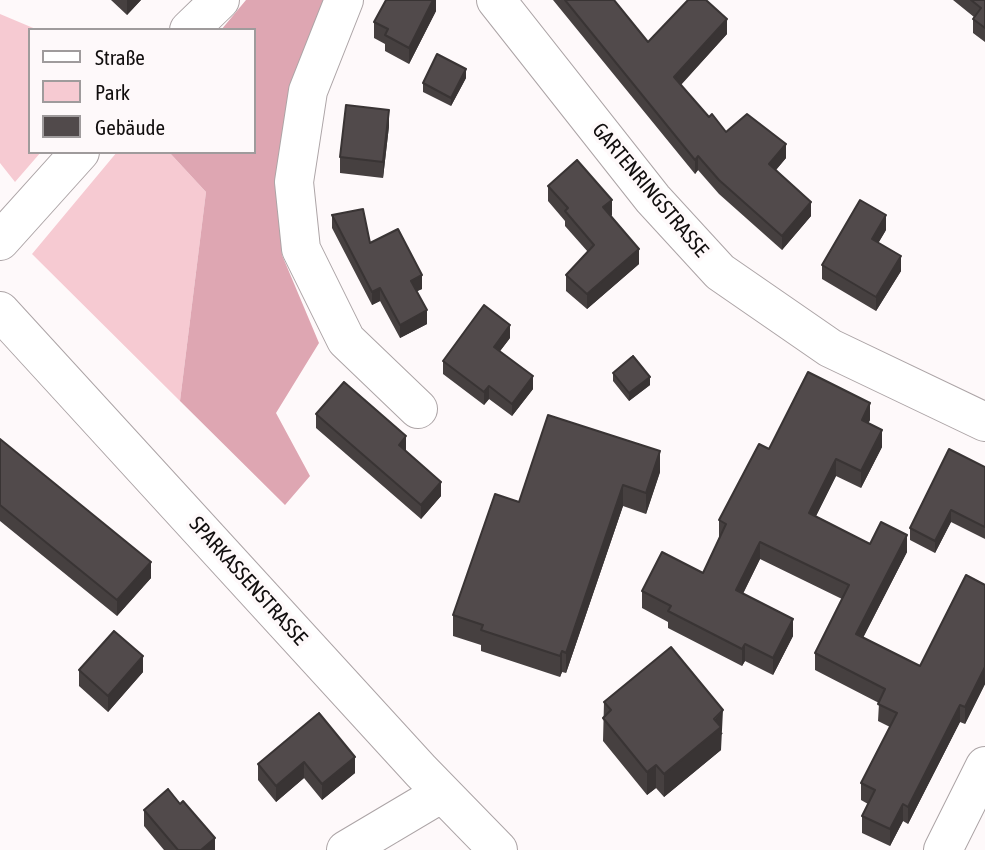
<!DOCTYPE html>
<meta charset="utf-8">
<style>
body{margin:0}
#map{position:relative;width:985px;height:850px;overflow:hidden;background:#fef9fa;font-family:"Asap Condensed",sans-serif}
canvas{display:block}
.legend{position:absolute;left:28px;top:28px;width:228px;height:126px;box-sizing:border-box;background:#fef9fa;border:2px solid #9f9b9c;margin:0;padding:9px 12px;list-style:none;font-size:21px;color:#110e0e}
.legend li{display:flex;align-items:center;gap:14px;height:35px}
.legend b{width:35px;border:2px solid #9f9b9c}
</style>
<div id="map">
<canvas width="985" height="850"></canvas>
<ul class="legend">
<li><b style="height:9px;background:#fff"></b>Straße</li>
<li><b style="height:19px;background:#f6cad2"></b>Park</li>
<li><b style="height:19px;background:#514a4b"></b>Gebäude</li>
</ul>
</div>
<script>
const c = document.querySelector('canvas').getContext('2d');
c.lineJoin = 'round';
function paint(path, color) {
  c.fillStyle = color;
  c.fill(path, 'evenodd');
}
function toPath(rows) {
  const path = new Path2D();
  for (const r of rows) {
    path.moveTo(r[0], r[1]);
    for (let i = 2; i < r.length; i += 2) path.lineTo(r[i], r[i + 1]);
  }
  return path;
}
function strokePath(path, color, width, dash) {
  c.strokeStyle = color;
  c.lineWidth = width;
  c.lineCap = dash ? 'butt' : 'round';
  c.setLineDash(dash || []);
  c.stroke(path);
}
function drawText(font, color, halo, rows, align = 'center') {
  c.font = font + ' "Asap Condensed",sans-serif';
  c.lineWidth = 7;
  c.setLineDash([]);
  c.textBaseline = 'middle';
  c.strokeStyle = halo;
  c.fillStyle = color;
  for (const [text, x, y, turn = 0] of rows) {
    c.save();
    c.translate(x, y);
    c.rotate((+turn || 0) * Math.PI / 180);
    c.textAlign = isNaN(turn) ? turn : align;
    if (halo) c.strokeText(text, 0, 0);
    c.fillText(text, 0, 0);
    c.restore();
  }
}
const green = toPath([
 [0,14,38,30,30,30,30,152,41,152,15,182,0,163],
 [117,152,169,152,206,192,180,401,32,254]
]);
const forest = toPath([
 [246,0,326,0,277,183,282,255,319,343,276,413,310,476,285,505,180,401,206,192,169,152,254,152,254,30,221,30]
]);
const minor = toPath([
 [344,0,308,91,294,182,301,249,346,340,418,409],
 [496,0,653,199,720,272,830,348,985,422],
 [189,30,220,0],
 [0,241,80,152],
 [0,311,421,771,498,850],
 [346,850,442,793],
 [943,850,985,766]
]);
const wall = toPath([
 [111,0,141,0,127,15],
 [436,0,436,11,409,64,385,51,385,44,374,38,374,22],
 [553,0,614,0,648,42,727,34,681,85,709,117,726,132,786,158,776,170,811,216,782,250,719,194,698,170,695,174],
 [953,0,985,0,985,42,973,33,973,19,974,17],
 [466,78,451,106,423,92,423,83],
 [389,126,383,178,340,173,340,157],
 [548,186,612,215,611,216,639,264,587,309,566,291,566,275,588,252,565,226,565,221,548,201],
 [332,215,370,243,422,289,417,291,427,324,400,338,380,301,372,305,332,228],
 [886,230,878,243,901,271,876,311,822,279,822,265],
 [510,338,500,351,533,389,512,416,489,399,484,405,443,374,443,361],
 [613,373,650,385,629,401,613,381],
 [316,414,406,451,441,496,421,519,316,428],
 [870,420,868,423,882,447,861,488,836,476,816,516,870,544,907,552,863,638,920,666,985,585,985,684,965,724,960,722,908,824,903,821,890,846,862,833,862,816,868,804,861,800,861,783,890,727,878,721,879,703,815,670,815,653,842,599,760,559,743,594,793,636,773,675,745,661,742,666,668,628,668,622,642,608,642,591,703,573,719,538,719,520,769,449],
 [0,439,151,578,117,616,0,521],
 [985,467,985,539,951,522,935,553,910,540,910,528],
 [660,472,646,514,623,506,566,673,562,672,560,677,481,651,481,645,453,636,453,615,519,502],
 [79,670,143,672,108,712,79,686],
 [604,702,723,733,721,735,721,750,664,797,656,788,647,795,603,741],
 [319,713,355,773,322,800,304,778,276,802,258,780,258,764],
 [144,810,215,850,164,850,144,826]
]);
const shadedWall = toPath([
 [127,0,141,0,127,15],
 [433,0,436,0,436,11,409,64,409,48],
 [727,19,727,34,674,92,674,77],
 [466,69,466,78,451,106,451,98],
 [389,110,389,126,383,178,383,162],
 [786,144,786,158,769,178,769,164],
 [698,156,698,170,695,174,695,160],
 [612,200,612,215,603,223,603,207],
 [811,202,811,216,782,250,782,236],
 [886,215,886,230,872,254,872,239],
 [639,249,639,264,587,309,587,294],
 [901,256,901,271,876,311,876,297],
 [422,275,422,289,411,294,411,281],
 [380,288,380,301,372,305,372,292],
 [427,310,427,324,400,338,400,325],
 [510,325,510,338,494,359,494,347],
 [533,376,533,389,512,416,512,404],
 [650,377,650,385,629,401,629,393],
 [489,386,489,399,484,405,484,392],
 [870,403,870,420,862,437,862,420],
 [882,430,882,447,861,488,861,471],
 [406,436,406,451,399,459,399,445],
 [660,451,660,472,646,514,646,493],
 [836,459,836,476,809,530,809,513],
 [441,482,441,496,421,519,421,505],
 [623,485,623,506,566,673,566,653],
 [951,510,951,522,935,553,935,541],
 [907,535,907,552,856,651,856,634],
 [760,542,760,559,736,607,736,590],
 [151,562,151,578,117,616,117,600],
 [793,619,793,636,773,675,773,658],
 [745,644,745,661,742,666,742,649],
 [562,651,562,672,560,677,560,656],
 [143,656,143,672,108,712,108,696],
 [985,667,985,684,965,724,965,707],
 [960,705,960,722,908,824,908,807],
 [723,710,721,750,664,797,664,774],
 [355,757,355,773,322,800,322,784],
 [304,762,304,778,276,802,276,786],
 [656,765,656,788,647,795,647,772],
 [903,804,903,821,890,846,890,829],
 [215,838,215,850,201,850]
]);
const building = toPath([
 [386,0,433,0,409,48,385,35,388,29,374,22,386,0],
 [565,0,614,0,648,42,688,0,706,0,727,19,674,77,709,117,712,114,726,132,747,114,786,144,769,164,811,202,782,236,719,180,698,156,695,160,565,0],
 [971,0,985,0,985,28,973,19,981,8,971,0],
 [437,54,466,69,451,98,423,83,437,54],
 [346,105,389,110,383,162,340,157,346,105],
 [577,160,612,200,603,207,639,249,587,294,566,275,594,245,565,211,568,208,548,186,577,160],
 [860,200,886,215,872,239,901,256,876,297,822,265,860,200],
 [363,209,370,243,398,229,422,275,411,281,427,310,400,325,380,288,372,292,332,215,363,209],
 [484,305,510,325,494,347,533,376,512,404,489,386,484,392,443,361,484,305],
 [633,356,650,377,629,393,613,373,633,356],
 [808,372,870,403,862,420,882,430,861,471,836,459,809,513,870,544,881,522,907,535,856,634,920,666,966,575,985,585,985,667,965,707,960,705,908,807,903,804,890,829,862,816,875,790,861,783,897,713,878,704,885,689,815,653,849,585,760,542,736,590,793,619,773,658,745,644,742,649,668,611,671,606,642,591,662,552,703,573,726,524,719,520,759,444,769,449,808,372],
 [344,382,406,436,399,445,441,482,421,505,316,414,344,382],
 [548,415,660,451,646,493,623,485,566,653,562,651,560,656,481,630,483,625,453,615,495,494,519,502,548,415],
 [0,439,151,562,117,600,0,505,0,439],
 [949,449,985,467,985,527,951,510,935,541,910,528,949,449],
 [114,631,143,656,108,696,79,670,114,631],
 [671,647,723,710,714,719,721,727,664,774,656,765,647,772,603,718,611,710,604,702,671,647],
 [319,713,355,757,322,784,304,762,276,786,258,764,319,713],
 [168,789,180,804,183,801,215,838,201,850,178,850,144,810,168,789]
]);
const streetNames = [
 ["GARTENRINGSTRASSE",650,190,50],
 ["SPARKASSENSTRASSE",248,581,48]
];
paint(green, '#f6cad2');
paint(forest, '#dea6b2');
strokePath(minor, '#aca4a6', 40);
strokePath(minor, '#fff', 38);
paint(wall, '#464040');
paint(shadedWall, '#393434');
paint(building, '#514a4b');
strokePath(building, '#393434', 2);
drawText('21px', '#110e0e', '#fef9fa', streetNames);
</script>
